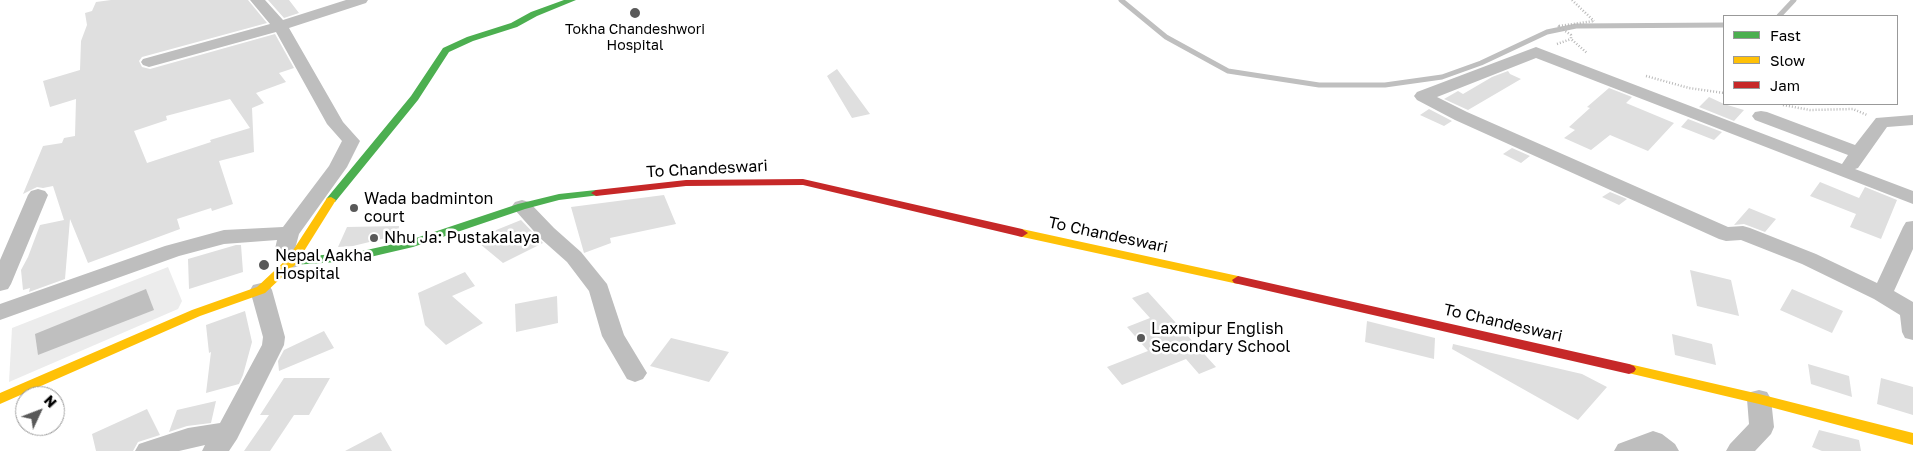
<!DOCTYPE html>
<style>
body{margin:0}
#map{position:relative;width:1913px;height:451px;overflow:hidden;background:#fff;font-family:"Golos Text",sans-serif}
canvas{display:block}
.legend{position:absolute;left:1723px;top:15px;width:175px;height:90px;box-sizing:border-box;background:#fff;border:1px solid #999;margin:0;padding:6px 9px;list-style:none;font-size:15px;color:#000}
.legend li{display:flex;align-items:center;gap:10px;height:25px}
.legend b{width:25px;border:1px solid #999}
.north{position:absolute;left:15px;top:386px;width:50px;height:50px;box-sizing:border-box;background:#fff;border:1px solid #999;border-radius:50%;rotate:47deg;font-size:14px;font-weight:700;line-height:20px;text-align:center;color:#000}
.north::after{content:'';display:block;margin:auto;width:18px;height:22px;background:#595959;clip-path:polygon(50% 0,100% 100%,50% 72%,0 100%)}
</style>
<div id="map">
<canvas width="1913" height="451"></canvas>
<ul class="legend">
<li><b style="height:6px;background:#4caf50"></b>Fast</li>
<li><b style="height:6px;background:#ffc107"></b>Slow</li>
<li><b style="height:6px;background:#c62828"></b>Jam</li>
</ul>
<div class="north">N</div>
</div>
<script>
const c = document.querySelector('canvas').getContext('2d');
c.lineJoin = 'round';
function paint(path, color) {
  c.fillStyle = color;
  c.fill(path, 'evenodd');
}
function toPath(rows) {
  const path = new Path2D();
  for (const r of rows) {
    path.moveTo(r[0], r[1]);
    for (let i = 2; i < r.length; i += 2) path.lineTo(r[i], r[i + 1]);
  }
  return path;
}
function strokePath(path, color, width, dash) {
  c.strokeStyle = color;
  c.lineWidth = width;
  c.lineCap = dash ? 'butt' : 'round';
  c.setLineDash(dash || []);
  c.stroke(path);
}
function drawText(font, color, halo, rows, align = 'center') {
  c.font = font + ' "Golos Text",sans-serif';
  c.lineWidth = 5;
  c.setLineDash([]);
  c.textBaseline = 'middle';
  c.strokeStyle = halo;
  c.fillStyle = color;
  for (const [text, x, y, turn = 0] of rows) {
    c.save();
    c.translate(x, y);
    c.rotate((+turn || 0) * Math.PI / 180);
    c.textAlign = isNaN(turn) ? turn : align;
    if (halo) c.strokeText(text, 0, 0);
    c.fillText(text, 0, 0);
    c.restore();
  }
}
const green = toPath([
 [168,267,182,301,178,309,9,382,12,328]
]);
const water = toPath([
 [146,289,154,310,38,355,35,334]
]);
const stream = toPath([
 [1121,0,1166,37,1228,71,1319,85,1385,85,1442,77,1481,63,1547,32,1576,26,1724,25],
 [1779,16,1794,0]
]);
const building = toPath([
 [111,0,248,0,267,23,142,57,139,61,142,67,150,69,275,34,294,68,279,73,286,82,256,93,264,103,252,108,254,152,219,161,233,204,212,211,211,208,177,219,180,229,88,263,70,219,65,279,29,292,30,288,23,290,21,270,28,257,40,225,64,220,53,186,43,188,37,187,23,194,43,146,62,143,64,138,75,136,76,99,50,107,43,81,80,70,81,41,87,25,85,13,92,11,96,2],
 [230,99,250,128,210,140,211,142,147,163,134,131,167,120,166,116],
 [268,0,289,0,299,13,284,18],
 [837,69,870,114,852,118,827,76],
 [1508,71,1510,74,1521,79,1468,110,1444,99,1458,91,1463,94,1492,77],
 [1609,88,1632,97,1626,103,1674,123,1648,151,1610,135,1591,150,1564,138,1575,130,1569,127,1590,108,1587,107],
 [1709,97,1724,104,1744,110,1734,121,1699,107],
 [1429,109,1452,121,1444,126,1420,115],
 [1688,119,1722,132,1714,140,1681,127],
 [1512,148,1530,156,1521,163,1503,154],
 [1820,182,1859,198,1865,187,1897,200,1881,239,1850,227,1856,214,1810,196],
 [1610,192,1627,199,1619,205,1602,197],
 [664,195,676,224,610,238,611,243,584,253,571,207],
 [1749,208,1776,219,1765,232,1744,224,1734,225],
 [521,220,543,243,503,263,474,239],
 [399,226,398,235,353,246,338,247,347,227],
 [236,245,241,245,243,272,189,289,188,259],
 [1690,270,1731,280,1739,316,1697,306],
 [465,272,475,286,452,296,483,323,446,345,425,325,418,293],
 [1792,289,1843,311,1832,333,1780,310],
 [1148,292,1216,367,1199,374,1186,359,1122,385,1107,367,1148,351,1127,327,1150,318,1132,298],
 [557,296,558,323,516,332,515,304],
 [245,311,252,342,243,375,239,384,206,393,211,352,209,353,206,325],
 [1367,321,1435,338,1434,359,1365,342],
 [324,331,334,348,279,371,278,361,284,350],
 [1672,334,1712,344,1716,365,1675,355],
 [671,338,729,352,709,382,650,366],
 [1453,344,1582,374,1607,387,1578,420,1452,349],
 [1808,364,1849,376,1852,397,1811,384],
 [284,378,330,378,309,415,294,415,270,451,244,451,269,415,260,415],
 [1881,378,1913,387,1913,415,1877,404],
 [216,401,211,423,187,426,169,432,177,410],
 [147,409,160,435,138,442,133,451,96,451,92,434],
 [1819,430,1859,440,1861,451,1822,451,1812,447],
 [381,432,392,451,345,451]
]);
const path = toPath([
 [1572,0,1594,21],
 [1558,26,1571,35,1571,39,1587,53],
 [1559,26,1594,21],
 [1557,44,1571,39],
 [1646,76,1689,88,1724,93],
 [1783,105,1810,110,1853,109,1867,115]
]);
const street = toPath([
 [250,0,265,0,283,20,346,0,368,0,366,3,289,28,343,122,360,141,347,167,299,234,295,249,302,261,299,266,292,268,285,266,275,249,277,240,224,244,179,256,0,320,0,304,165,246,224,230,283,227,329,166,342,141,327,124,276,32,149,67,143,65,141,62,143,59,270,24,250,0],
 [1536,47,1842,164,1848,155,1755,120,1752,116,1755,112,1761,111,1767,112,1855,145,1876,118,1913,115,1913,125,1887,127,1858,168,1855,169,1913,191,1913,204,1536,58,1437,97,1467,112,1728,227,1743,226,1750,228,1816,254,1877,283,1903,227,1906,222,1913,221,1913,249,1894,291,1913,302,1913,340,1905,338,1902,332,1900,315,1874,299,1802,264,1741,240,1726,241,1719,239,1455,120,1417,100,1414,96,1417,92,1536,47],
 [38,189,45,191,48,195,11,284,8,289,0,291,0,260,28,195,31,191,38,189],
 [522,200,529,202,554,228,581,252,607,284,624,335,647,373,643,379,635,382,627,379,602,336,589,291,567,262,540,238,515,210,512,206,515,202,522,200],
 [261,283,269,285,272,290,285,337,284,345,237,439,229,451,202,451,205,445,179,451,135,451,139,444,148,441,188,428,220,423,262,345,263,337,250,290,253,285,261,283],
 [1759,390,1767,392,1771,399,1774,427,1771,434,1755,451,1726,451,1730,444,1749,424,1747,399,1751,392,1759,390],
 [1653,431,1662,434,1675,444,1679,451,1614,451,1618,444,1653,431]
]);
const fast = toPath([
 [564,0,576,0,537,16,517,27,473,41,449,52,418,100,335,202,327,202,326,200,327,198,411,96,443,48,467,37,511,23,531,12,564,0],
 [596,190,600,191,601,193,600,195,559,200,525,209,413,247,353,261,292,265,286,261,292,257,353,253,407,241,518,204,559,194,596,190]
]);
const slow = toPath([
 [331,197,336,200,296,264,265,293,200,316,0,404,0,393,192,310,257,287,288,258,327,198,331,197],
 [1022,229,1238,276,1244,280,1238,284,1018,236,1016,233,1022,229],
 [1629,364,1759,394,1913,433,1913,445,1759,404,1624,372,1622,369,1624,366,1629,364]
]);
const jam = toPath([
 [803,179,1022,229,1028,233,1022,237,803,185,686,186,596,196,591,193,596,190,686,180,803,179],
 [1238,276,1629,364,1634,366,1636,369,1634,372,1629,374,1234,283,1232,280,1238,276]
]);
const markers = [
 [635,13,6,"#595959"],
 [354,208,5,"#595959"],
 [374,238,5,"#595959"],
 [264,265,6,"#595959"],
 [1141,338,5,"#595959"]
];
const farPoinames = [
 ["Tokha Chandeshwori",635,30],
 ["Hospital",635,46]
];
const streetNames = [
 ["To Chandeswari",707,169,-3],
 ["To Chandeswari",1108,235,12],
 ["To Chandeswari",1503,323,13]
];
const poiNames = [
 ["Wada badminton",364,199],
 ["court",364,217],
 ["Nhu Ja: Pustakalaya",384,238],
 ["Nepal Aakha",275,256],
 ["Hospital",275,274],
 ["Laxmipur English",1151,329],
 ["Secondary School",1151,347]
];
paint(green, '#ececec');
paint(water, '#bfbfbf');
strokePath(stream, '#bfbfbf', 5);
paint(building, '#dfdfdf');
strokePath(path, '#b9b9b9', 2.5, [1, 2]);
paint(street, '#bebebe');
paint(fast, '#4caf50');
paint(slow, '#ffc107');
paint(jam, '#c62828');
for (const [x, y, r, color] of markers) {
  const dot = new Path2D();
  dot.arc(x, y, r, 0, 2 * Math.PI);
  c.fillStyle = color;
  c.fill(dot);
  strokePath(dot, '#fff', 2);
}
drawText('14px', '#000', '#fff', farPoinames);
drawText('16px', '#000', '#fff', streetNames);
drawText('16px', '#000', '#fff', poiNames, 'left');
</script>
